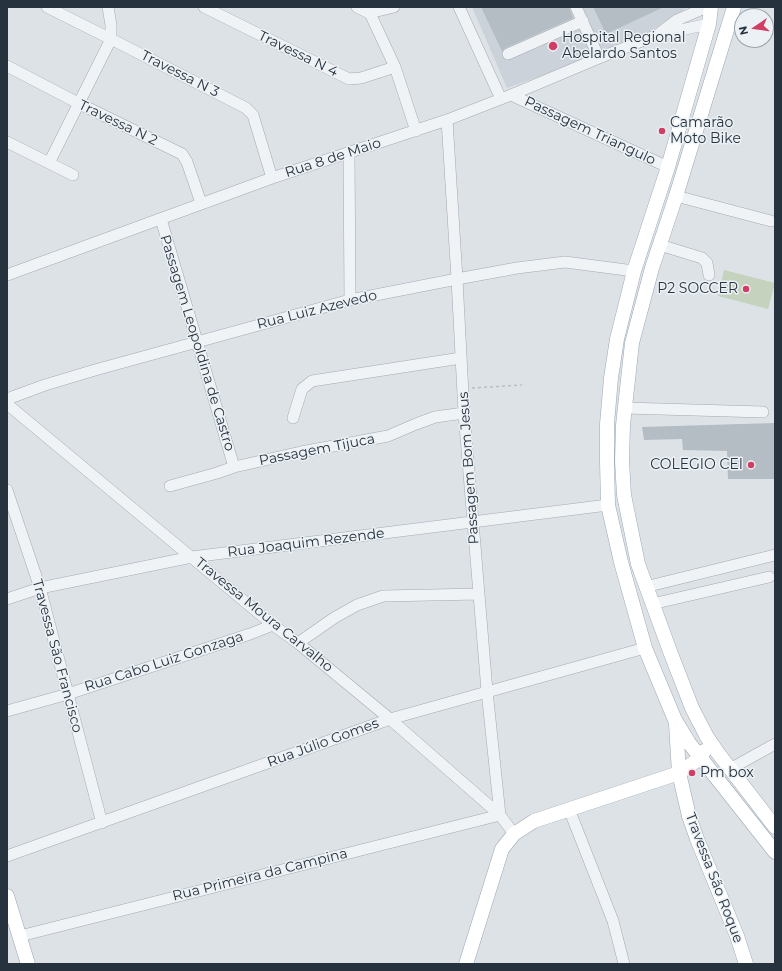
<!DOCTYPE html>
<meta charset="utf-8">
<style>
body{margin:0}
#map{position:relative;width:782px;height:971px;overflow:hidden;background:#dde2e7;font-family:Montserrat,sans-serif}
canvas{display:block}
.frame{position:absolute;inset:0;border:8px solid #26323e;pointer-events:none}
.north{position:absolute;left:734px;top:8px;width:40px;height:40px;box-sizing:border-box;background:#ecf1f5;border:1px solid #9da5ac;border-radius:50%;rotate:257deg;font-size:11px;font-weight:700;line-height:16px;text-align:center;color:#26323e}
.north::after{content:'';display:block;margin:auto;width:14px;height:18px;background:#d23d64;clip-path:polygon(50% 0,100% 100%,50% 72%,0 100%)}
</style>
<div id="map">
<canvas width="782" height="971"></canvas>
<div class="frame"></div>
<div class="north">N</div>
</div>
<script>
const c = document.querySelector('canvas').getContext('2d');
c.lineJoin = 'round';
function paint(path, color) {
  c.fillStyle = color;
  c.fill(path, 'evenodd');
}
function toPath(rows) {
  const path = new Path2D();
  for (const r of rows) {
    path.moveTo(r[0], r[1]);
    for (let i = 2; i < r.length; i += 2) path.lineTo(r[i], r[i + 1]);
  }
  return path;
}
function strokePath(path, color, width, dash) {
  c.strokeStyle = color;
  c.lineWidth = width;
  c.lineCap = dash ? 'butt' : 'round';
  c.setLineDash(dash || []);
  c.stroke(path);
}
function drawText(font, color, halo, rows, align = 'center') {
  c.font = font + ' Montserrat,sans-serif';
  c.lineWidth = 3;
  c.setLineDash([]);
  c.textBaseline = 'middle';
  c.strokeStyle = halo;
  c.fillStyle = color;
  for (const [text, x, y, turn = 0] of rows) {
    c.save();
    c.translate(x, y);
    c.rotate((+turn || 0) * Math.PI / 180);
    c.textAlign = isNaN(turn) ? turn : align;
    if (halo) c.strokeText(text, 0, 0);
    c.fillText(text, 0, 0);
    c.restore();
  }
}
const built = toPath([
 [472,7,687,7,670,21,637,38,560,69,507,88]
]);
const green = toPath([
 [724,270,775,283,768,309,718,296]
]);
const building = toPath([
 [481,7,569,7,573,18,505,48,502,51],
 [593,7,664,7,606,34],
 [775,423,775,479,728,479,727,451,683,450,682,439,644,440,642,427]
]);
const path = toPath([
 [472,388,522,385]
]);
const minor = toPath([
 [47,7,111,39,246,108,253,115,272,178],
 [204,7,349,79,361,78,395,67],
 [357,7,369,13,394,7],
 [367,7,395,67,416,131],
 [459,7,501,99],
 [576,7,599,58],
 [661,32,677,20,707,7],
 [508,54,583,21],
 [7,66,78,103,182,154,187,162,201,203],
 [511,95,668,167],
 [447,120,457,279,464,413,487,691,500,815],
 [7,142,73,175],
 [349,152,350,300],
 [49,163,111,39,111,25,108,7],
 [676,196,771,221],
 [161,219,234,467],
 [660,245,702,258,707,263,709,275],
 [7,275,272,178,447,120,511,95,599,58,657,35,709,24],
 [7,399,45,385,95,370,350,300,457,279,517,268,565,262,634,271],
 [7,404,273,625,298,643,390,719,500,815,514,834],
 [625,408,763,412],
 [293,418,302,389,312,381,461,358],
 [170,486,217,473,234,467,301,452,388,436,416,424,435,417,464,413],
 [7,490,40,588,102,823],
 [645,587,775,555],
 [7,599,40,588,192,557,608,505],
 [652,604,769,577],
 [298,643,334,618,357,605,383,596,479,594],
 [7,711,68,694,250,634,273,625],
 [730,769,775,744],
 [569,809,613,921,624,964],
 [7,856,390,719,645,648],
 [20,936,500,815]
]);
const major = toPath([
 [711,7,709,24,668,167,634,271,617,339,611,378,607,424,607,461,608,505,621,562,645,648,675,720,689,743,775,852],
 [734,7,676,196,652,268,632,343,623,425,622,461,624,495,638,564,671,654,692,708,707,737,718,753,775,827],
 [676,724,679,773,689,816,697,839,737,936,746,964],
 [7,896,28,964],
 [466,964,502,849,514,834,534,821,679,773,700,758,704,751]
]);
const markers = [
 [553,46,5,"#d23d64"],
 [662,131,4,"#d23d64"],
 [746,289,4,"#d23d64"],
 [751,465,4,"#d23d64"],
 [692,773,4,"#d23d64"]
];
const poiNames = [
 ["Hospital Regional",562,38],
 ["Abelardo Santos",562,54],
 ["Camarão",670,123],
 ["Moto Bike",670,139],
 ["P2 SOCCER",738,289,"right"],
 ["COLEGIO CEI",743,465,"right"],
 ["Pm box",700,773]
];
const streetNames = [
 ["Travessa N 4",298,54,26],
 ["Travessa N 3",180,74,27],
 ["Travessa N 2",118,123,26],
 ["Passagem Triangulo",590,131,25],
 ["Rua 8 de Maio",333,158,-18],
 ["Rua Luiz Azevedo",317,310,-14],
 ["Passagem Leopoldina de Castro",197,343,73],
 ["Passagem Tijuca",317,450,-11],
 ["Passagem Bom Jesus",469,468,-94],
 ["Rua Joaquim Rezende",306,543,-7],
 ["Travessa Moura Carvalho",264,615,39],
 ["Travessa São Francisco",57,656,75],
 ["Rua Cabo Luiz Gonzaga",164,662,-18],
 ["Rua Júlio Gomes",323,743,-20],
 ["Rua Primeira da Campina",260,875,-14],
 ["Travessa São Roque",714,878,69]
];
paint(built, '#cbd2d9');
paint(green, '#c5d2be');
paint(building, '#b4bcc4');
strokePath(minor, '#a2aab1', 12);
strokePath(major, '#9ca8b3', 15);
strokePath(path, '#b7bdc2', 1.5, [3, 3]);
strokePath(minor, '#f0f3f6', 11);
strokePath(major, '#fff', 14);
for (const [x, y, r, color] of markers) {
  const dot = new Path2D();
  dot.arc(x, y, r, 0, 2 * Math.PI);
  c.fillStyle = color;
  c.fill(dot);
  strokePath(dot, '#ecf1f5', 1.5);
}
drawText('14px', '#26323e', '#ecf1f5', poiNames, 'left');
drawText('14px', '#26323e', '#ecf1f5', streetNames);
</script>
